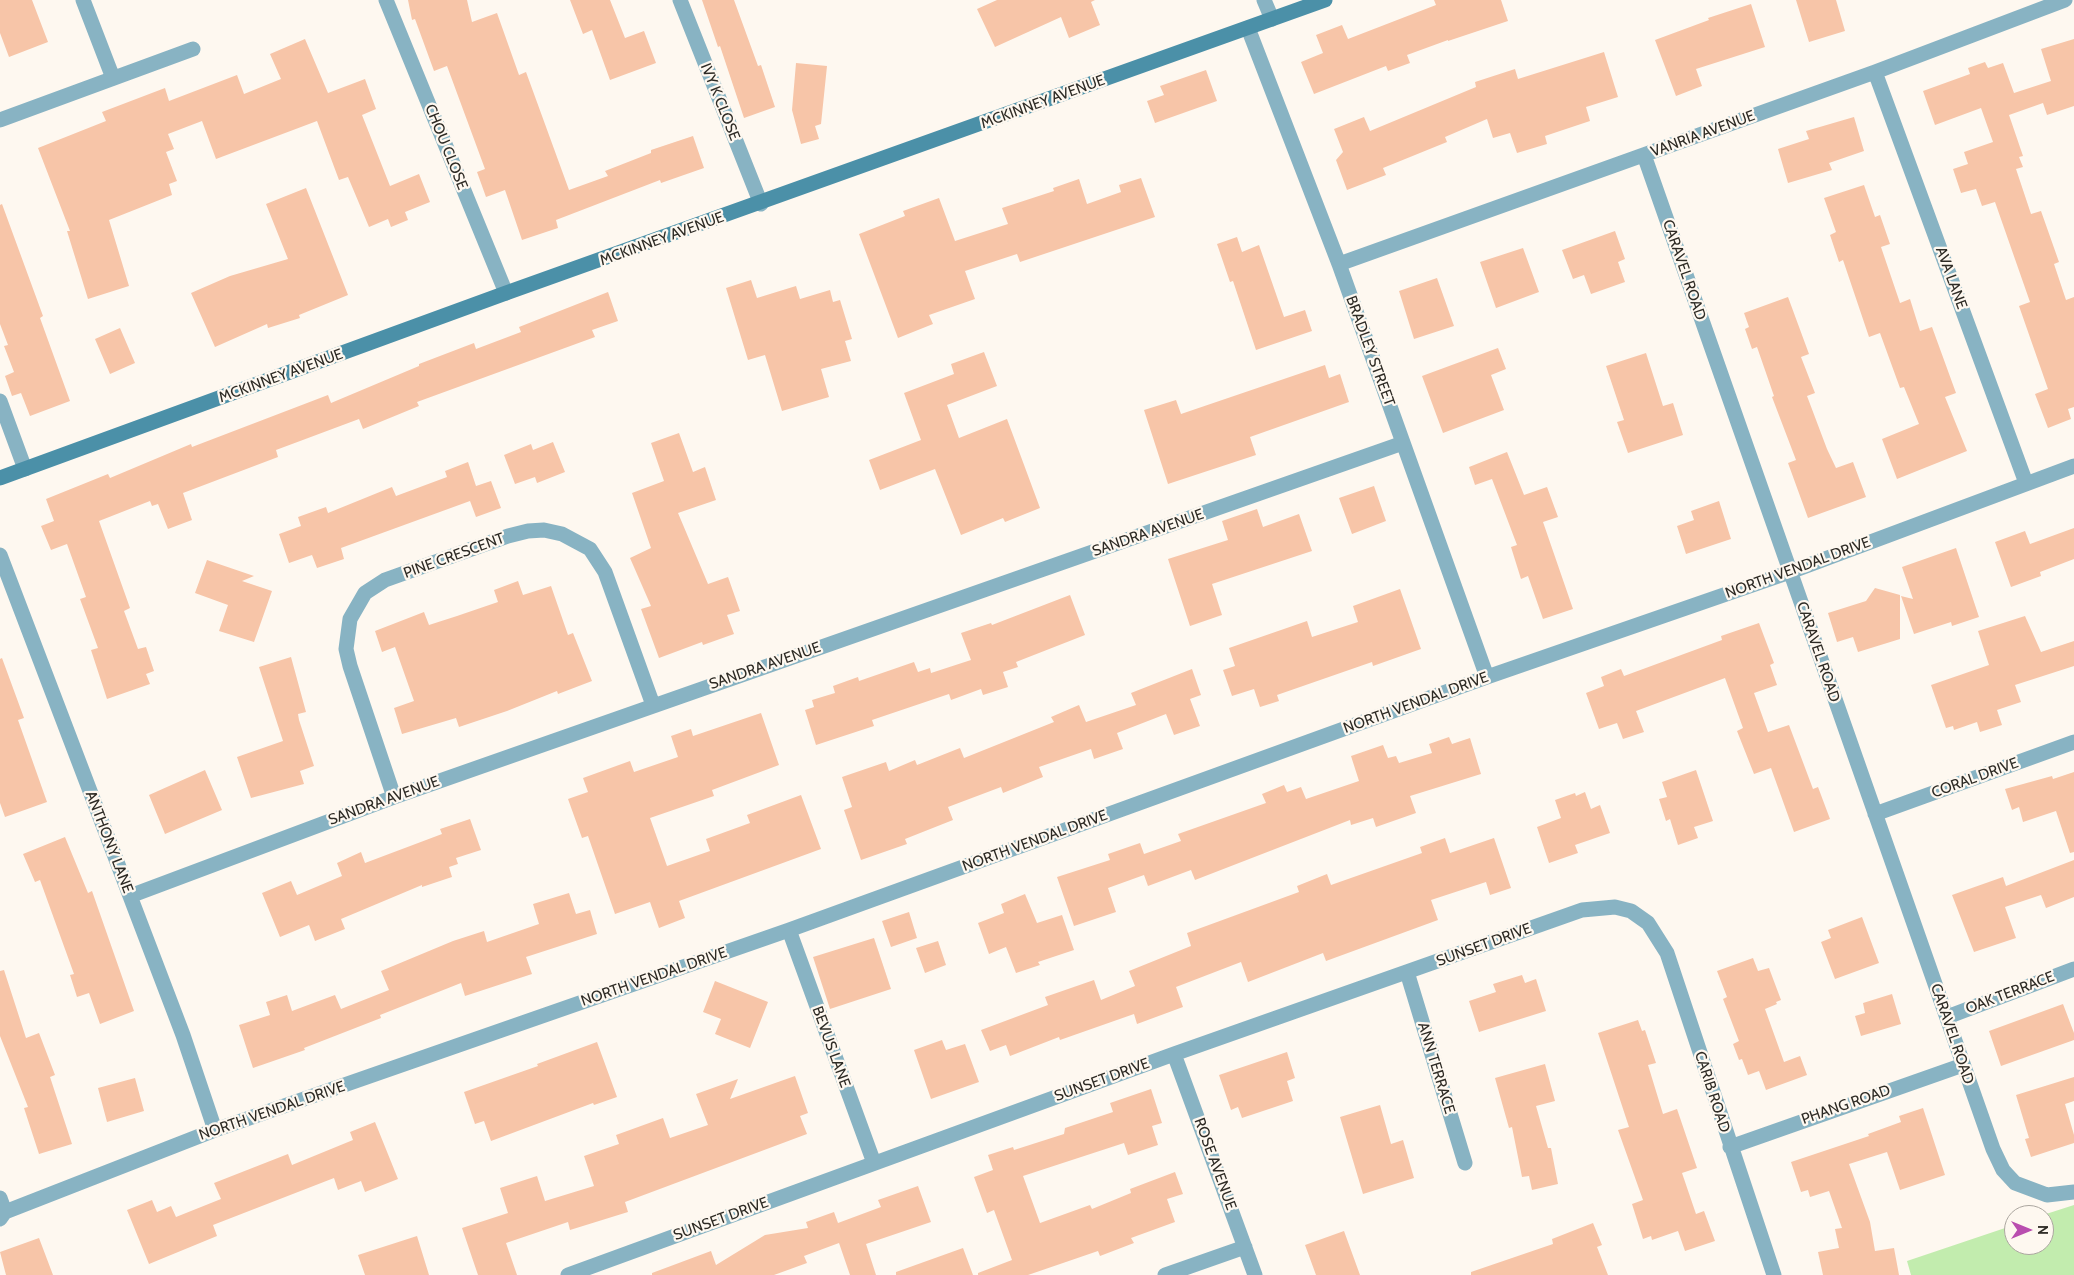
<!DOCTYPE html>
<style>
body{margin:0}
#map{position:relative;width:2074px;height:1275px;overflow:hidden;background:#fef8f0;font-family:Cabin,sans-serif}
canvas{display:block}
.north{position:absolute;left:2004px;top:1205px;width:50px;height:50px;box-sizing:border-box;background:#fef8f0;border:1px solid #aba69f;border-radius:50%;rotate:90deg;font-size:14px;font-weight:700;line-height:20px;text-align:center;color:#2e2b25}
.north::after{content:'';display:block;margin:auto;width:18px;height:22px;background:#b94eaf;clip-path:polygon(50% 0,100% 100%,50% 72%,0 100%)}
</style>
<div id="map">
<canvas width="2074" height="1275"></canvas>
<div class="north">N</div>
</div>
<script>
const c = document.querySelector('canvas').getContext('2d');
c.lineJoin = 'round';
function paint(path, color) {
  c.fillStyle = color;
  c.fill(path, 'evenodd');
}
function toPath(rows) {
  const path = new Path2D();
  for (const r of rows) {
    path.moveTo(r[0], r[1]);
    for (let i = 2; i < r.length; i += 2) path.lineTo(r[i], r[i + 1]);
  }
  return path;
}
function strokePath(path, color, width, dash) {
  c.strokeStyle = color;
  c.lineWidth = width;
  c.lineCap = dash ? 'butt' : 'round';
  c.setLineDash(dash || []);
  c.stroke(path);
}
function drawText(font, color, halo, rows, align = 'center') {
  c.font = font + ' Cabin,sans-serif';
  c.lineWidth = 4.5;
  c.setLineDash([]);
  c.textBaseline = 'middle';
  c.strokeStyle = halo;
  c.fillStyle = color;
  for (const [text, x, y, turn = 0] of rows) {
    c.save();
    c.translate(x, y);
    c.rotate((+turn || 0) * Math.PI / 180);
    c.textAlign = isNaN(turn) ? turn : align;
    if (halo) c.strokeText(text, 0, 0);
    c.fillText(text, 0, 0);
    c.restore();
  }
}
const green = toPath([
 [2074,1205,2074,1275,1911,1275,1907,1261,2014,1225,2014,1245,2044,1245,2043,1215]
]);
const building = toPath([
 [0,0,32,0,48,42,9,57,0,33],
 [408,0,467,0,472,22,497,13,519,75,526,72,569,190,608,176,605,171,651,153,651,150,693,136,704,168,661,183,660,180,556,220,558,228,522,240,505,190,486,197,477,172,485,169,447,66,434,71,415,19,412,20],
 [570,0,610,0,625,38,644,31,656,63,610,80,592,30,583,34],
 [702,0,734,0,758,66,761,65,775,107,744,118,720,46,718,47],
 [997,0,1095,0,1091,2,1100,25,1069,38,1061,17,995,47,977,9],
 [1434,0,1501,0,1508,21,1448,41,1448,40,1407,55,1410,63,1388,71,1386,66,1314,94,1301,62,1323,53,1316,35,1342,25,1348,39,1436,5],
 [1796,0,1836,0,1845,31,1809,42],
 [1751,4,1765,47,1696,69,1702,86,1676,96,1655,40,1709,20,1708,18],
 [305,39,328,93,365,79,376,109,362,115,390,186,419,174,430,202,405,212,408,220,391,227,388,219,369,227,348,177,339,180,317,121,216,159,202,121,168,134,174,149,166,152,177,181,169,184,172,195,109,220,129,286,88,299,67,231,70,231,38,148,106,121,102,112,165,88,169,101,237,75,244,94,281,79,270,54],
 [2074,39,2074,106,2047,115,2043,103,2009,115,2023,156,2019,157,2023,167,2016,169,2031,214,2041,211,2059,262,2054,264,2066,300,2074,297,2074,407,2068,409,2071,419,2048,428,2035,394,2048,389,2019,306,2030,302,1995,202,1982,206,1976,189,1961,193,1953,169,1968,164,1964,152,1993,142,1981,108,1935,125,1923,91,1970,74,1968,68,1985,62,1988,68,2003,63,2014,93,2051,81,2041,49],
 [1604,52,1618,97,1586,107,1590,121,1545,136,1547,144,1517,153,1510,133,1493,138,1487,119,1445,137,1447,142,1383,168,1386,175,1347,190,1336,160,1343,152,1334,129,1364,117,1370,131,1476,87,1475,82,1515,69,1518,79],
 [796,63,827,66,821,124,815,126,819,139,801,144,792,110],
 [1206,70,1217,101,1155,123,1147,101,1164,95,1160,86],
 [1854,117,1864,151,1829,163,1832,170,1788,183,1778,149,1809,139,1806,131],
 [1141,178,1155,217,1020,262,1017,254,965,271,975,299,929,315,933,324,898,338,859,234,905,216,903,211,939,198,955,241,1008,224,1002,208,1054,191,1053,188,1079,179,1087,204,1121,192,1119,185],
 [1864,185,1875,217,1880,215,1890,244,1881,247,1900,303,1910,299,1920,331,1932,327,1956,393,1945,397,1967,451,1897,479,1882,439,1919,424,1904,387,1900,388,1880,333,1869,337,1843,260,1839,262,1830,235,1836,232,1824,198],
 [306,188,348,295,299,315,300,318,268,328,267,324,215,347,191,293,230,276,288,259,266,204],
 [2,204,43,316,40,318,70,401,30,416,21,393,12,396,5,376,14,372,4,346,8,345,0,324,0,205],
 [1615,231,1625,259,1618,262,1625,282,1591,294,1584,275,1573,279,1562,250],
 [1237,237,1242,252,1259,245,1284,317,1305,310,1312,331,1256,350,1233,281,1230,282,1217,244],
 [1523,248,1539,292,1496,308,1480,262],
 [1437,278,1454,326,1414,339,1399,291],
 [751,280,757,298,796,286,800,299,830,290,833,302,840,300,852,339,845,341,851,361,821,369,829,397,782,411,765,355,748,360,726,288],
 [608,292,618,321,592,330,595,337,417,402,419,406,363,429,359,419,276,450,278,457,183,493,192,520,168,529,158,504,152,506,150,501,99,521,130,608,124,611,138,649,146,647,154,671,146,674,150,684,107,699,91,650,98,648,80,599,86,597,67,544,51,550,41,526,54,521,46,499,108,474,110,478,191,444,192,447,328,395,331,403,419,366,419,364,474,343,476,349,521,332,519,327],
 [1788,297,1809,354,1801,357,1815,393,1807,396,1827,449,1836,468,1853,462,1866,497,1808,518,1788,463,1796,460,1772,397,1774,396,1757,347,1752,349,1745,329,1749,327,1744,313],
 [120,328,135,363,110,374,95,339],
 [1498,348,1506,369,1491,375,1504,410,1443,433,1422,376],
 [984,352,997,386,947,405,959,438,1007,419,1040,508,1005,522,1003,518,961,535,935,469,880,490,869,460,921,440,904,393,954,374,951,364],
 [1646,353,1663,406,1673,403,1683,435,1628,453,1617,422,1624,420,1606,366],
 [1325,365,1329,378,1340,374,1349,402,1250,437,1256,455,1168,484,1144,410,1176,400,1181,414],
 [679,433,693,472,705,467,716,500,678,513,708,584,728,577,740,611,727,615,734,634,703,645,702,642,659,658,641,609,651,606,630,558,651,548,632,493,664,481,651,443],
 [553,442,565,472,537,483,535,477,515,484,504,455,531,444,533,450],
 [1507,452,1524,495,1547,487,1558,517,1543,522,1573,609,1543,619,1528,576,1521,579,1511,547,1517,545,1492,479,1475,485,1469,467],
 [468,462,476,486,491,481,501,508,476,517,470,501,341,548,344,559,317,568,312,555,289,563,279,534,301,526,298,517,326,507,328,513,392,487,396,496,447,477,445,471],
 [1374,486,1386,521,1352,534,1339,498],
 [1719,501,1731,539,1686,554,1677,526,1694,520,1691,511],
 [1257,509,1263,527,1299,514,1312,551,1212,584,1222,615,1190,626,1168,559,1228,540,1222,521],
 [2074,528,2074,559,2040,572,2041,576,2011,587,1995,542,2025,531,2030,544],
 [1956,548,1979,617,1952,626,1951,622,1914,634,1901,596,1913,599,1902,567],
 [207,560,254,576,242,581,272,591,254,642,219,631,228,605,195,593],
 [518,581,523,595,551,586,568,635,573,633,592,681,558,694,557,691,507,711,459,727,456,718,402,734,394,708,414,701,395,647,382,652,375,631,424,612,429,625,457,616,498,602,494,590],
 [1875,588,1900,595,1900,639,1858,652,1853,637,1837,642,1828,613,1866,601],
 [1400,589,1421,649,1373,666,1372,662,1277,695,1279,701,1260,707,1254,689,1232,696,1223,670,1235,666,1229,648,1307,621,1312,637,1358,622,1353,606],
 [1070,595,1085,635,1016,662,1018,667,1003,672,1008,687,983,695,981,689,951,700,949,694,872,720,874,726,816,745,805,710,814,707,812,700,835,693,833,686,858,677,859,681,914,662,918,672,930,668,931,673,971,660,961,633,991,623,992,625],
 [2025,616,2041,652,2074,641,2074,666,2015,685,2021,702,1997,710,2002,725,1980,732,1977,722,1954,730,1953,726,1946,728,1931,685,1989,665,1978,631],
 [1759,623,1774,663,1770,665,1777,685,1754,693,1768,732,1789,725,1813,789,1818,787,1830,819,1794,832,1771,768,1754,774,1737,731,1743,728,1725,678,1636,711,1644,732,1623,739,1617,723,1599,729,1586,693,1604,686,1601,677,1621,669,1624,676,1722,640,1721,636],
 [291,657,306,712,298,714,299,720,314,766,300,771,304,784,251,798,237,757,283,741,259,667],
 [2,658,24,718,18,720,47,802,5,817,0,803,0,659],
 [1192,669,1201,695,1190,699,1200,726,1174,735,1166,714,1117,733,1123,749,1094,759,1091,749,1039,767,1043,777,1003,793,1001,787,948,807,953,820,905,839,907,844,861,860,844,810,852,807,842,777,886,762,889,771,915,760,917,765,960,748,964,758,1054,722,1051,717,1079,705,1086,722,1136,705,1131,693],
 [761,713,779,765,712,790,714,796,650,818,667,866,710,851,706,839,750,823,747,815,801,795,821,849,679,901,685,918,659,928,650,902,615,914,588,836,582,838,568,799,588,792,583,778,630,761,634,772,678,757,671,736,691,729,693,736],
 [1449,737,1452,744,1470,738,1481,774,1410,796,1416,813,1376,827,1373,818,1351,825,1350,820,1195,880,1191,870,1148,886,1144,875,1108,888,1116,912,1074,926,1057,877,1110,860,1108,854,1140,843,1144,854,1181,841,1178,834,1266,803,1262,794,1284,785,1287,792,1301,787,1306,799,1359,781,1351,756,1383,745,1388,758,1396,756,1399,763,1432,753,1429,744],
 [205,770,222,810,165,834,149,795],
 [1696,770,1713,821,1694,827,1698,838,1678,845,1670,819,1666,821,1659,799,1667,797,1662,782],
 [2074,772,2074,852,2070,853,2056,811,2023,822,2019,807,2012,810,2005,789,2052,776,2053,779],
 [1585,792,1591,809,1600,805,1610,833,1575,845,1578,853,1549,863,1537,827,1561,818,1555,800,1575,793,1576,796],
 [470,819,481,850,456,858,458,864,449,867,452,877,422,887,422,885,341,919,345,929,315,941,309,925,280,937,262,893,291,881,297,895,342,876,337,863,361,852,365,863,442,834,440,829],
 [65,837,88,893,92,891,134,1011,100,1024,89,993,77,997,70,975,74,974,40,880,35,882,23,854],
 [1445,838,1450,853,1494,838,1511,888,1490,895,1486,882,1431,900,1438,920,1326,961,1323,953,1248,982,1241,962,1176,987,1183,1007,1137,1024,1134,1014,1060,1040,1059,1037,1010,1056,1006,1045,990,1051,981,1030,1048,1005,1045,997,1094,980,1101,1000,1135,986,1129,971,1191,946,1187,933,1299,892,1297,886,1327,874,1331,885,1422,853,1420,847],
 [2074,860,2074,897,2046,908,2041,895,2005,907,2016,938,1974,952,1952,895,2003,877,2006,886],
 [569,893,576,914,590,910,597,934,526,957,532,974,465,996,461,983,380,1015,381,1018,304,1048,305,1050,253,1068,239,1025,270,1015,266,1002,287,995,292,1011,335,995,341,1009,389,990,381,971,453,941,484,931,487,942,539,924,533,904],
 [1025,894,1037,923,1062,915,1074,950,1038,962,1040,965,1016,973,1006,947,989,954,978,923,1004,913,1001,904],
 [909,912,917,938,891,947,882,921],
 [1862,917,1879,963,1835,979,1821,942,1831,938,1828,930],
 [874,938,891,989,830,1009,813,957],
 [938,941,946,965,925,973,916,948],
 [1753,958,1758,971,1769,968,1781,1000,1776,1002,1777,1004,1765,1009,1784,1062,1800,1056,1807,1075,1766,1090,1759,1071,1748,1075,1742,1059,1739,1060,1733,1044,1739,1041,1723,999,1727,997,1717,971],
 [4,970,26,1038,39,1033,55,1075,50,1077,72,1144,39,1154,24,1108,28,1107,0,1036,0,971],
 [1522,975,1525,983,1536,979,1546,1011,1479,1032,1469,1001,1496,992,1493,984],
 [715,981,768,1002,750,1048,715,1034,721,1019,703,1012],
 [1892,994,1901,1024,1861,1036,1855,1016,1865,1013,1863,1003],
 [2063,1004,2074,1033,2074,1040,2001,1066,1989,1031],
 [1638,1020,1642,1031,1645,1030,1656,1063,1648,1065,1663,1114,1677,1109,1697,1168,1682,1173,1696,1214,1704,1211,1715,1241,1685,1251,1678,1231,1652,1240,1651,1236,1643,1239,1632,1204,1643,1200,1618,1130,1629,1127,1598,1033],
 [942,1040,946,1050,965,1044,979,1082,931,1099,914,1050],
 [597,1042,617,1097,594,1105,593,1103,491,1141,484,1121,475,1124,464,1092,538,1066,537,1064],
 [1287,1052,1295,1078,1287,1081,1293,1101,1242,1118,1238,1107,1231,1110,1219,1075],
 [1545,1064,1555,1101,1536,1106,1548,1148,1551,1148,1558,1184,1532,1190,1529,1176,1522,1177,1512,1127,1509,1128,1495,1078],
 [795,1076,808,1113,800,1116,807,1134,625,1202,628,1212,570,1230,568,1222,506,1243,517,1275,478,1275,462,1228,508,1213,500,1188,537,1176,545,1201,594,1186,584,1156,619,1144,616,1135,663,1118,670,1138,708,1125,696,1094,738,1079,730,1099],
 [2074,1077,2074,1101,2065,1104,2074,1135,2074,1143,2031,1157,2025,1139,2029,1138,2016,1095],
 [135,1078,144,1111,107,1122,98,1088],
 [1151,1089,1162,1123,1152,1126,1158,1145,1128,1155,1124,1143,1023,1176,1040,1223,1090,1205,1092,1209,1131,1193,1130,1189,1175,1172,1183,1194,1167,1199,1175,1222,1131,1238,1134,1243,1100,1256,1098,1251,1028,1275,978,1275,978,1273,1012,1260,994,1210,987,1213,974,1177,993,1170,988,1155,1013,1147,1014,1150,1064,1134,1065,1128,1113,1112,1110,1103],
 [1380,1105,1391,1144,1403,1140,1414,1178,1363,1194,1340,1117],
 [1923,1108,1945,1175,1900,1190,1887,1152,1849,1164,1870,1222,1875,1251,1894,1248,1899,1275,1823,1275,1818,1252,1839,1248,1835,1229,1842,1228,1829,1191,1810,1197,1808,1190,1801,1192,1791,1162,1869,1136,1868,1134,1901,1122,1899,1116],
 [375,1122,398,1179,365,1192,361,1181,338,1190,334,1178,213,1225,217,1236,149,1264,127,1210,152,1200,157,1212,171,1206,176,1217,221,1199,214,1183,288,1154,292,1165,353,1140,350,1132],
 [918,1186,931,1222,866,1244,876,1275,850,1275,839,1243,804,1256,807,1263,774,1275,652,1275,652,1273,711,1251,716,1265,765,1235,808,1228,806,1222,834,1212,838,1223,881,1207,878,1200],
 [1593,1223,1602,1245,1597,1247,1608,1275,1471,1275,1471,1272,1553,1244,1552,1239],
 [1344,1231,1360,1275,1316,1275,1305,1245],
 [417,1236,429,1275,365,1275,358,1255],
 [39,1238,53,1275,6,1275,0,1252],
 [963,1248,973,1275,896,1275,896,1272]
]);
const street = toPath([
 [83,0,113,78],
 [386,0,506,293],
 [680,0,761,204],
 [1264,0,1272,19],
 [1248,28,1339,264,1487,677],
 [1875,72,2026,483],
 [0,120,193,49],
 [1644,155,1993,1149,2003,1170,2015,1183,2047,1195,2074,1192],
 [1339,264,1875,72,2065,0],
 [0,401,25,469],
 [0,555,183,1035,215,1130],
 [394,797,350,666,346,649,350,619,365,593,385,580,508,536,528,531,544,530,562,534,590,549,605,572,653,705],
 [1875,814,2074,742],
 [130,896,394,797,1403,443],
 [789,930,874,1163],
 [1407,972,1465,1163],
 [1947,1017,2074,969],
 [1174,1054,1255,1275],
 [1730,1147,1963,1065],
 [0,1198,5,1212],
 [0,1219,5,1212,215,1130,789,930,1487,677,1790,572,2074,466],
 [568,1275,1174,1054,1582,910,1615,907,1631,911,1648,923,1667,953,1774,1275],
 [1165,1275,1245,1247]
]);
const secondary = toPath([
 [0,478,506,293,1325,0]
]);
const streetNames = [
 ["IVY K CLOSE",720,102,68],
 ["MCKINNEY AVENUE",1043,102,-20],
 ["VANRIA AVENUE",1703,134,-20],
 ["CHOU CLOSE",446,147,68],
 ["MCKINNEY AVENUE",662,239,-20],
 ["CARAVEL ROAD",1684,270,71],
 ["AVA LANE",1951,278,70],
 ["BRADLEY STREET",1370,351,70],
 ["MCKINNEY AVENUE",281,376,-20],
 ["SANDRA AVENUE",1148,533,-19],
 ["PINE CRESCENT",454,556,-20],
 ["NORTH VENDAL DRIVE",1798,568,-20],
 ["CARAVEL ROAD",1818,652,71],
 ["SANDRA AVENUE",765,666,-19],
 ["NORTH VENDAL DRIVE",1416,703,-20],
 ["CORAL DRIVE",1975,778,-20],
 ["SANDRA AVENUE",384,801,-20],
 ["NORTH VENDAL DRIVE",1035,841,-20],
 ["ANTHONY LANE",109,842,69],
 ["SUNSET DRIVE",1484,945,-20],
 ["NORTH VENDAL DRIVE",654,977,-19],
 ["OAK TERRACE",2010,993,-21],
 ["CARAVEL ROAD",1952,1034,71],
 ["BEVUS LANE",831,1047,70],
 ["ANN TERRACE",1436,1068,73],
 ["SUNSET DRIVE",1102,1080,-20],
 ["CARIB ROAD",1712,1092,72],
 ["PHANG ROAD",1846,1105,-19],
 ["NORTH VENDAL DRIVE",272,1111,-19],
 ["ROSE AVENUE",1215,1164,70],
 ["SUNSET DRIVE",721,1219,-20]
];
paint(green, '#c2ecae');
paint(building, '#f7c5a8');
strokePath(street, '#88b3c3', 15);
strokePath(secondary, '#4b90a8', 15);
drawText('15px', '#2e2b25', '#fef8f0', streetNames);
</script>
